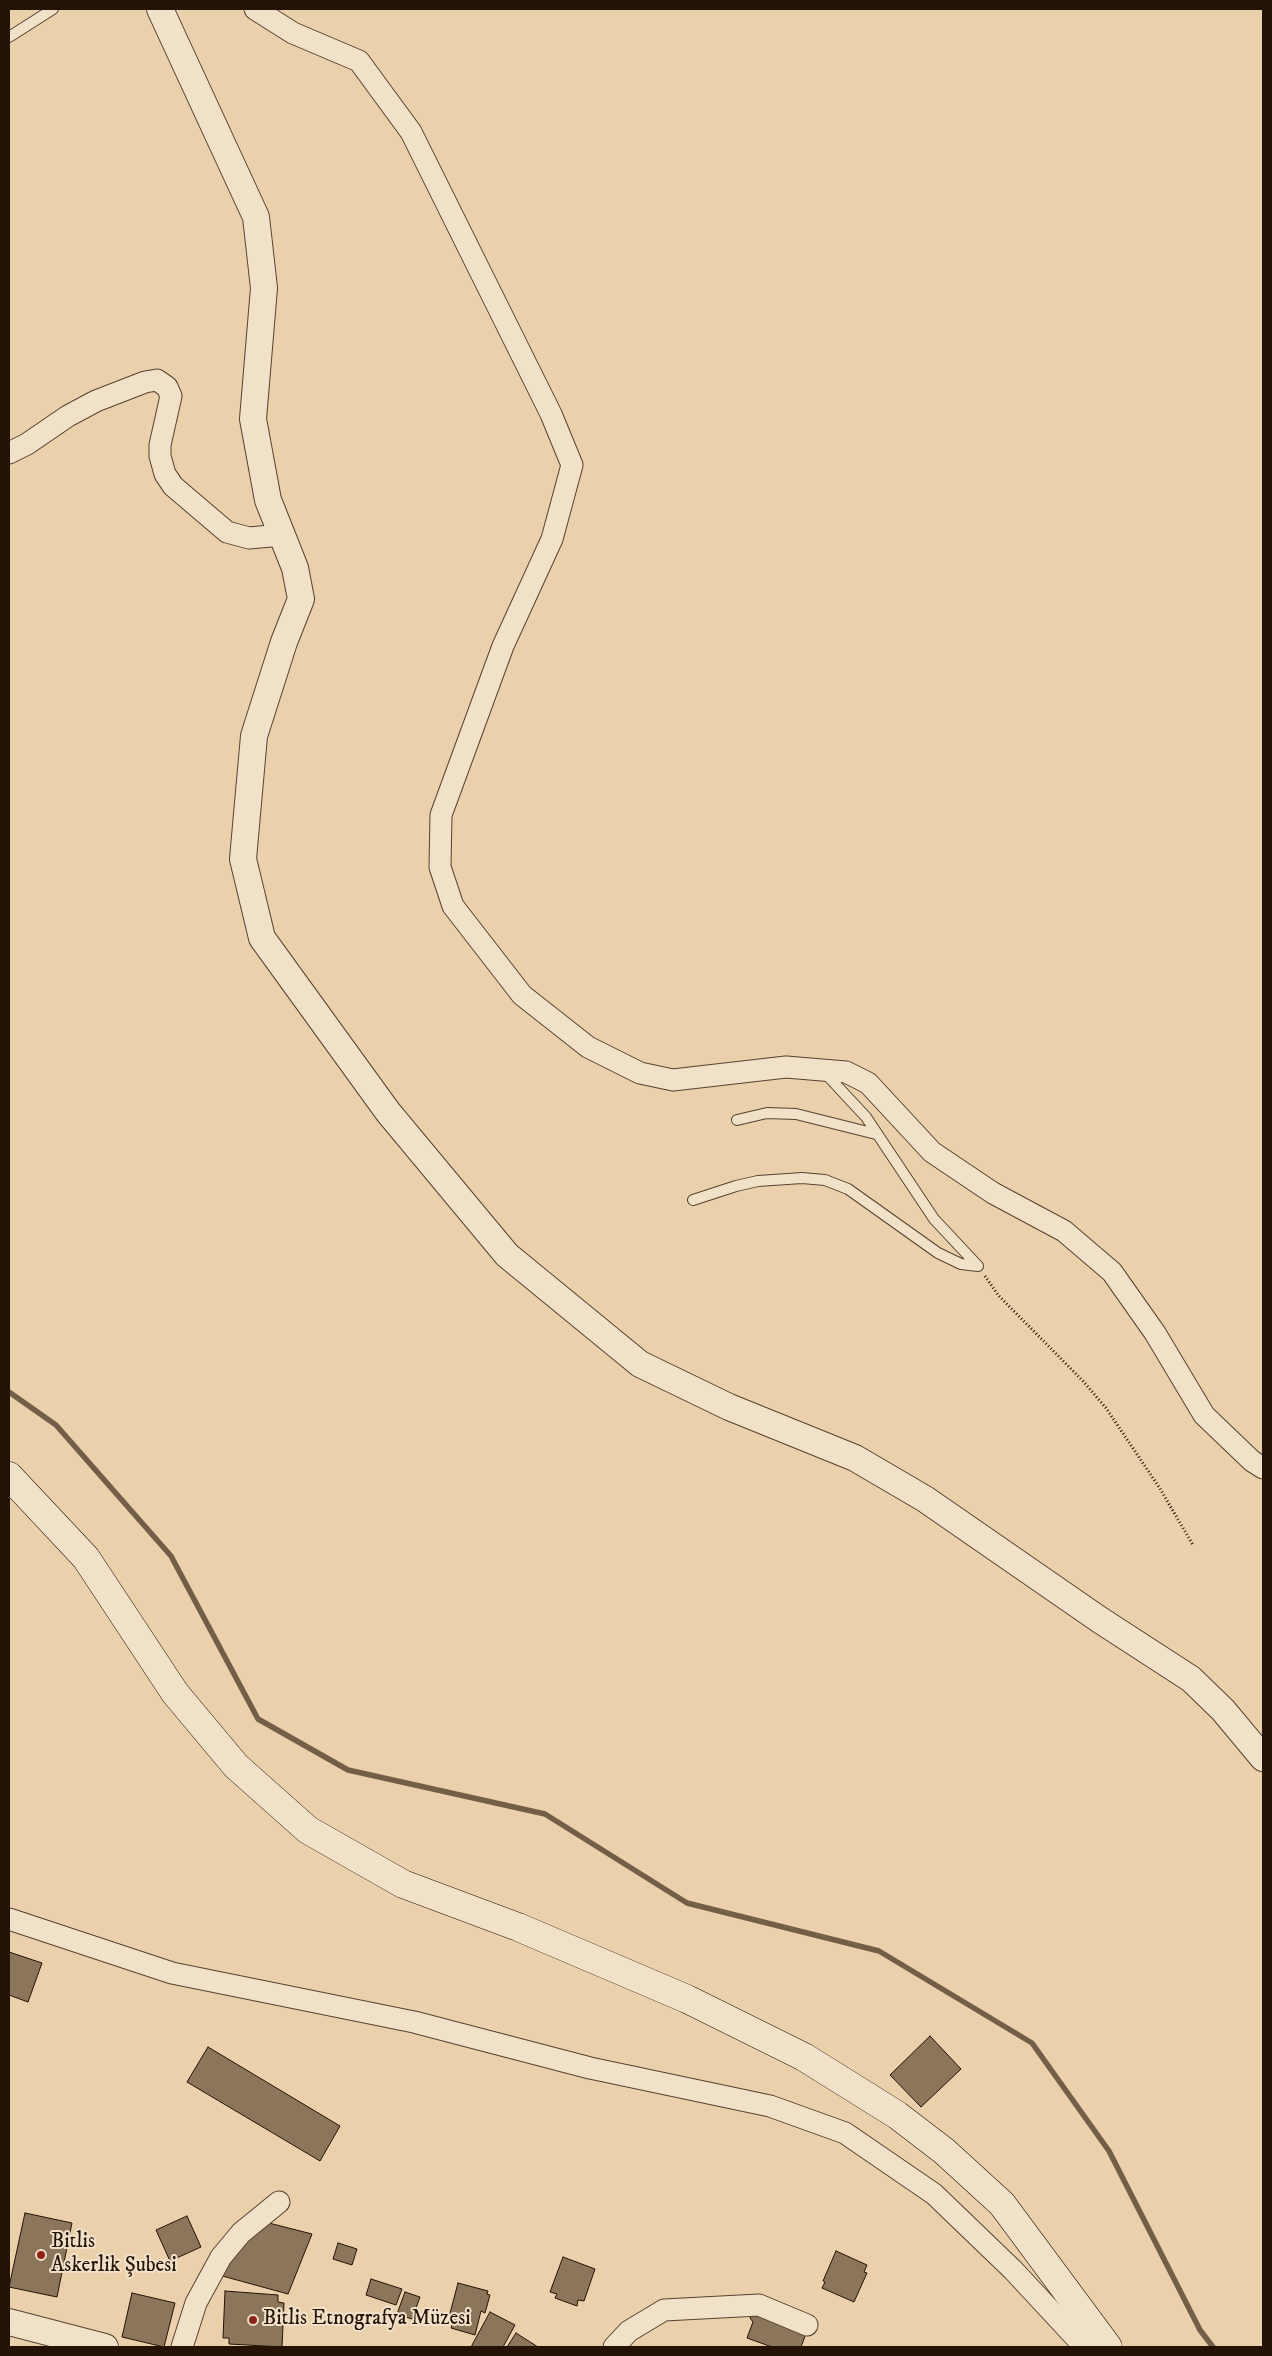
<!DOCTYPE html>
<meta charset="utf-8">
<style>
body{margin:0}
#map{position:relative;width:1272px;height:2356px;overflow:hidden;background:#ead1ac;font-family:"IM FELL DW Pica",serif}
canvas{display:block}
.frame{position:absolute;inset:0;border:10px solid #241204;pointer-events:none}
</style>
<div id="map">
<canvas width="1272" height="2356"></canvas>
<div class="frame"></div>
</div>
<script>
const c = document.querySelector('canvas').getContext('2d');
c.lineJoin = 'round';
function toPath(rows) {
  const path = new Path2D();
  for (const r of rows) {
    path.moveTo(r[0], r[1]);
    for (let i = 2; i < r.length; i += 2) path.lineTo(r[i], r[i + 1]);
  }
  return path;
}
function strokePath(path, color, width, dash) {
  c.strokeStyle = color;
  c.lineWidth = width;
  c.lineCap = dash ? 'butt' : 'round';
  c.setLineDash(dash || []);
  c.stroke(path);
}
function paint(path, color) {
  c.fillStyle = color;
  c.fill(path, 'evenodd');
}
function drawText(font, color, halo, rows, align = 'center') {
  c.font = font + ' "IM FELL DW Pica",serif';
  c.lineWidth = 4;
  c.setLineDash([]);
  c.textBaseline = 'middle';
  c.strokeStyle = halo;
  c.fillStyle = color;
  for (const [text, x, y, turn = 0] of rows) {
    c.save();
    c.translate(x, y);
    c.rotate((+turn || 0) * Math.PI / 180);
    c.textAlign = isNaN(turn) ? turn : align;
    if (halo) c.strokeText(text, 0, 0);
    c.fillText(text, 0, 0);
    c.restore();
  }
}
const stream = toPath([
 [9,1392,56,1425,171,1556,258,1719,348,1770,545,1814,687,1903,879,1951,1032,2043,1109,2151,1200,2330,1213,2347]
]);
const building = toPath([
 [9,1952,42,1963,28,2002,9,1995,9,1952],
 [930,2036,961,2069,921,2107,890,2075,930,2036],
 [208,2047,340,2126,320,2161,187,2082,208,2047],
 [25,2213,72,2223,57,2297,9,2287,25,2213],
 [187,2216,201,2247,170,2261,156,2230,187,2216],
 [265,2222,312,2234,288,2294,215,2274,265,2222],
 [338,2243,357,2249,352,2265,333,2259,338,2243],
 [836,2251,867,2265,864,2272,867,2273,854,2302,822,2288,825,2282,823,2281,836,2251],
 [563,2257,595,2269,584,2301,578,2300,577,2306,555,2298,557,2294,550,2292,563,2257],
 [371,2279,402,2289,396,2305,366,2295,371,2279],
 [458,2283,488,2291,487,2294,490,2295,485,2313,481,2311,475,2335,451,2328,454,2319,449,2317,458,2283],
 [225,2291,278,2295,278,2302,284,2303,282,2347,229,2344,229,2338,223,2338,225,2291],
 [405,2292,420,2297,412,2319,397,2314,405,2292],
 [132,2293,175,2303,164,2347,122,2337,132,2293],
 [755,2309,808,2328,801,2347,772,2347,747,2338,753,2322,750,2318,755,2309],
 [490,2312,515,2325,503,2347,471,2347,490,2312],
 [516,2333,538,2347,507,2347,516,2333]
]);
const path = toPath([
 [985,1276,998,1295,1083,1381,1106,1408,1159,1487,1193,1545]
]);
const service = toPath([
 [9,37,53,9],
 [825,1073,866,1117,934,1219,978,1266],
 [737,1120,767,1113,796,1114,876,1134],
 [693,1200,736,1186,758,1181,802,1178,825,1180,848,1189,938,1253,961,1264,978,1266]
]);
const minor = toPath([
 [255,9,293,33,359,61,411,132,551,414,572,465,552,539,503,646,441,815,440,867,453,906,522,995,588,1047,640,1073,673,1080,786,1067,846,1072,868,1083,932,1152,993,1193,1064,1231,1112,1272,1155,1333,1204,1415,1252,1461,1263,1468],
 [9,453,27,444,68,416,96,401,145,382,157,380,167,387,171,396,160,445,160,456,165,474,173,486,227,532,249,538,282,535],
 [9,1919,172,1973,414,2022,590,2068,770,2106,845,2133,934,2194,1013,2270,1079,2341,1087,2347],
 [182,2347,196,2303,221,2257,241,2233,279,2202],
 [614,2347,629,2331,664,2310,759,2305,807,2325]
]);
const tertiary = toPath([
 [160,9,256,217,264,288,253,419,268,500,295,568,301,599,284,642,254,736,243,859,262,938,388,1112,507,1255,640,1364,729,1407,855,1458,925,1499,1100,1620,1191,1679,1223,1710,1263,1758],
 [9,2322,105,2347]
]);
const secondary = toPath([
 [9,1476,86,1558,175,1693,236,1766,308,1830,403,1884,518,1927,687,1999,804,2057,897,2115,944,2151,1002,2204,1108,2347]
]);
const markers = [
 [41,2255,5,"#8f2418"],
 [253,2320,5,"#8f2418"]
];
const poiNames = [
 ["Bitlis",51,2243],
 ["Askerlik Şubesi",51,2267],
 ["Bitlis Etnografya Müzesi",263,2320]
];
strokePath(stream, '#735e47', 5.5);
paint(building, '#8b755b');
strokePath(building, '#241204', 1);
strokePath(service, '#56422e', 12);
strokePath(minor, '#56422e', 23);
strokePath(tertiary, '#56422e', 28);
strokePath(secondary, '#241204', 29);
strokePath(path, '#241204', 3, [1, 2.5]);
strokePath(service, '#f1e1c9', 10);
strokePath(minor, '#f1e1c9', 21);
strokePath(tertiary, '#f1e1c9', 26);
strokePath(secondary, '#f1e1c9', 28);
for (const [x, y, r, color] of markers) {
  const dot = new Path2D();
  dot.arc(x, y, r, 0, 2 * Math.PI);
  c.fillStyle = color;
  c.fill(dot);
  strokePath(dot, '#f1e1c9', 2);
}
drawText('21px', '#241204', '#f1e1c9', poiNames, 'left');
</script>
